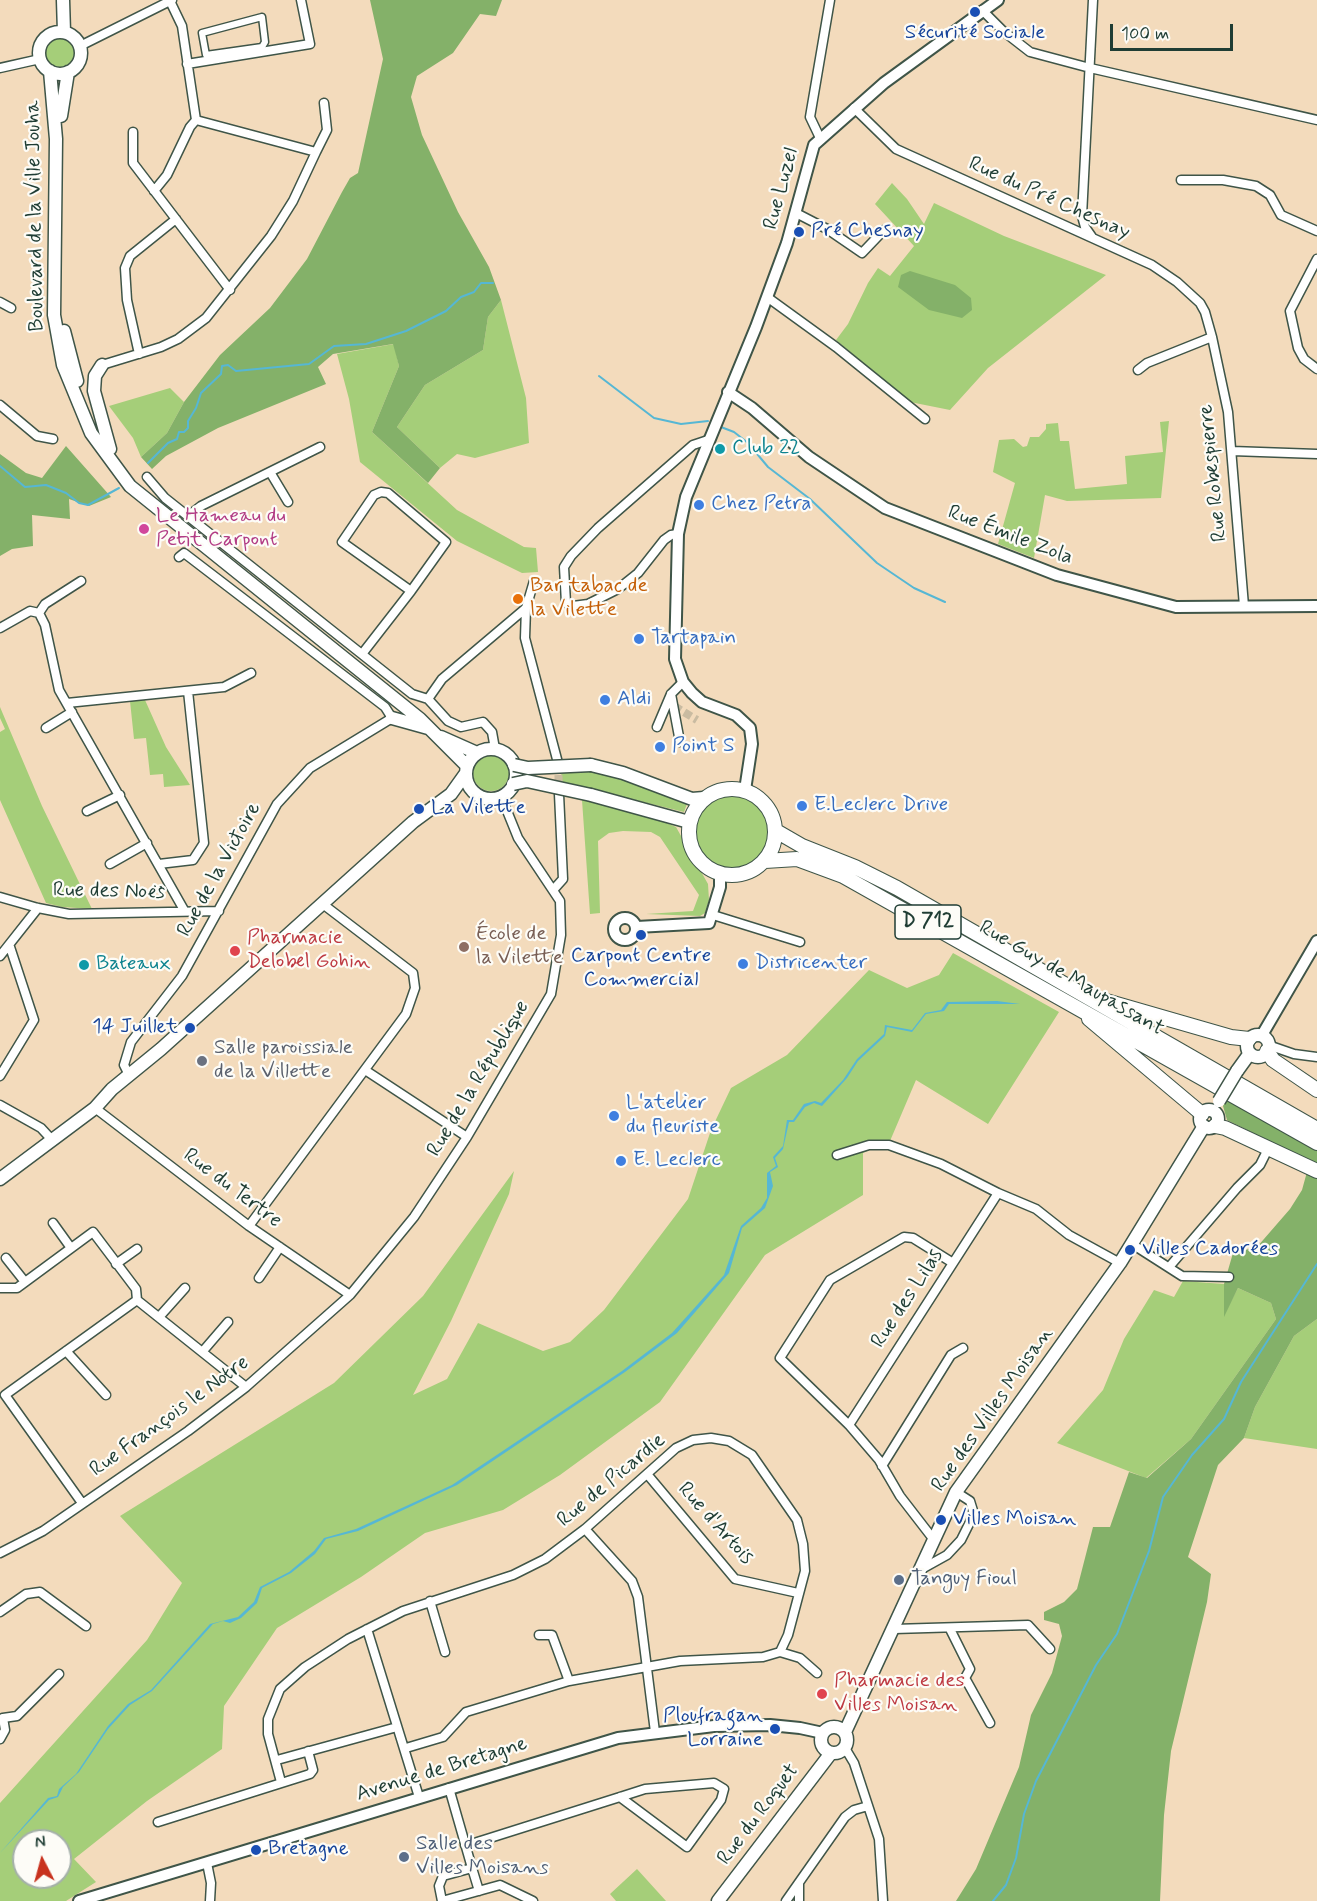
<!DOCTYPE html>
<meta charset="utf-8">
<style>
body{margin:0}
#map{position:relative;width:1317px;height:1901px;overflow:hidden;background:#f3dbbc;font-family:Mynerve,sans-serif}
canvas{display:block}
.north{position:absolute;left:12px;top:1829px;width:60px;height:60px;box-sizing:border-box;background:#fdfcf7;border:2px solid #a4b0a9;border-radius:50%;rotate:354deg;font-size:16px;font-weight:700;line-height:24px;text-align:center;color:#1f3d34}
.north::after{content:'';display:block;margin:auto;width:21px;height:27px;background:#c8321e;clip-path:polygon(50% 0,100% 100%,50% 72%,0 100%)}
.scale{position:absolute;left:1110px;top:24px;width:123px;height:27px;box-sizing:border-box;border:3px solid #1f3d34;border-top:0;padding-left:8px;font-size:18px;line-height:21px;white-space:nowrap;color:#1f3d34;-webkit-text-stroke:4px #fdfcf7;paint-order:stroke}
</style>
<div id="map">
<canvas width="1317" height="1901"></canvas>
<div class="north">N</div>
<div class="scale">100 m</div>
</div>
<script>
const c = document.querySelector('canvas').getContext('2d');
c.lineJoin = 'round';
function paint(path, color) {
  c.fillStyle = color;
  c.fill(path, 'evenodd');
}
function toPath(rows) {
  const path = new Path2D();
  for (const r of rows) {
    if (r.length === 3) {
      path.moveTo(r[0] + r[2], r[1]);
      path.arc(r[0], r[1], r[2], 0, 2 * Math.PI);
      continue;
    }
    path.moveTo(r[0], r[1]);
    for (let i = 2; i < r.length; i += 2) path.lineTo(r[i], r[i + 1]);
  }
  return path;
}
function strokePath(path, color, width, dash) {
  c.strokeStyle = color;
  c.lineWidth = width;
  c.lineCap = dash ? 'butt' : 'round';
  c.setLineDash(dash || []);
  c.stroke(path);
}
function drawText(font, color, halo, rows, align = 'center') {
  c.font = font + ' Mynerve,sans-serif';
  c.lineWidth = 4.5;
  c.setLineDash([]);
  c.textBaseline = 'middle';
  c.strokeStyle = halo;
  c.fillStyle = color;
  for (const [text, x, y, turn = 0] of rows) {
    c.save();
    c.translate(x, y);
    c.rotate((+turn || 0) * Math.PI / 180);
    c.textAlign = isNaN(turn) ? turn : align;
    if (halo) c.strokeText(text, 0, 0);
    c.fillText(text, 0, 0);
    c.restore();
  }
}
const green = toPath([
 [60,53,16],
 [892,183,907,199,924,224,934,203,1004,236,1106,275,988,368,950,410,910,402,836,340,848,324,868,283,878,268,890,276,914,246,875,204],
 [501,300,526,398,529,443,475,458,457,454,440,468,397,427,425,385,483,350,488,317],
 [394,344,399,366,372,432,457,510,524,547,536,548,538,572,522,573,457,541,360,462,349,399,337,354],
 [170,388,184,402,167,433,141,457,133,438,109,406],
 [1169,421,1161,498,1067,501,1045,495,1034,558,998,544,1015,483,993,472,999,440,1014,439,1023,447,1027,446,1030,437,1039,437,1046,429,1046,424,1058,423,1060,441,1069,441,1075,489,1127,484,1125,456,1163,452,1160,422],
 [145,700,166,747,190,785,164,787,163,774,150,775,146,738,134,739,130,701],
 [0,707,42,806,92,909,62,907,46,903,0,800,0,732,5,729,0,718],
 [491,773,18],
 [578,770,605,773,687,804,684,812,562,782,561,771],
 [731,832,37],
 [582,800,648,815,676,827,708,884,709,900,705,913,700,916,646,914,693,911,699,895,660,837,651,832,623,831,609,833,598,841,600,913,590,914],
 [953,953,1059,1012,988,1124,916,1080,890,1141,863,1153,863,1195,765,1255,660,1402,560,1475,503,1510,425,1533,361,1577,277,1628,224,1706,222,1749,147,1801,74,1859,96,1882,66,1901,0,1901,0,1803,147,1640,182,1583,120,1516,334,1383,423,1296,514,1171,509,1194,451,1321,413,1395,447,1379,478,1323,543,1351,570,1342,604,1310,688,1199,711,1130,731,1088,787,1055,869,970,907,988,939,975],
 [24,1841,60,1841,60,1877,24,1877],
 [1183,1281,1224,1284,1224,1315,1238,1288,1271,1303,1276,1319,1191,1439,1146,1478,1057,1443,1103,1390,1124,1339,1154,1290,1174,1297],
 [1317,1319,1317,1449,1244,1438,1255,1407,1294,1336],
 [637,1869,666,1901,616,1901,610,1894]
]);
const forest = toPath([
 [370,0,502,0,496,16,480,14,453,53,417,76,411,97,422,135,458,212,489,267,501,300,488,317,483,350,425,385,397,427,440,468,428,483,372,432,399,366,393,344,333,354,318,367,326,384,218,428,166,456,152,469,141,457,167,433,184,402,220,355,270,308,307,259,342,192,350,178,358,173,383,59],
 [910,271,955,285,971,298,972,310,962,318,929,310,898,287,901,275],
 [66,446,111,497,89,506,69,499,70,519,32,515,33,546,12,549,0,556,0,454,26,473,42,478],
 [1226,1100,1317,1150,1317,1319,1294,1336,1255,1407,1244,1438,1218,1465,1188,1557,1211,1574,1207,1602,1171,1751,1164,1815,1160,1901,956,1901,976,1869,1019,1767,1031,1715,1052,1673,1062,1636,1059,1624,1044,1620,1044,1612,1064,1602,1077,1589,1093,1527,1110,1527,1129,1472,1147,1478,1191,1439,1276,1319,1271,1303,1238,1288,1224,1317,1224,1284,1233,1253,1257,1247,1290,1209,1302,1190,1310,1161,1227,1120,1223,1106]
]);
const water = toPath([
 [997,1001,1020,1004,949,1004,944,1011,926,1014,912,1032,887,1027,885,1036,858,1061,847,1078,822,1106,814,1103,805,1107,794,1122,789,1122,783,1149,775,1158,778,1167,770,1172,773,1186,765,1208,742,1228,729,1273,677,1333,625,1372,457,1485,358,1531,326,1539,315,1554,291,1573,262,1588,257,1603,241,1618,230,1623,223,1621,213,1624,152,1691,130,1705,108,1729,79,1772,63,1787,58,1797,49,1800,0,1853,48,1798,57,1796,59,1789,76,1774,108,1726,128,1704,151,1690,210,1624,238,1617,254,1602,260,1587,289,1572,314,1551,324,1538,356,1529,452,1485,622,1371,672,1333,724,1275,741,1226,761,1208,767,1198,767,1173,776,1166,773,1157,783,1146,787,1120,793,1120,804,1104,815,1101,821,1103,843,1080,857,1059,884,1034,885,1025,912,1030,925,1013,941,1010,947,1002]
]);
const stream = toPath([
 [599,376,654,418,681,424,708,421],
 [721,427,734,432,748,443,768,467,810,499,877,563,914,588,945,602],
 [148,463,168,443,177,439,179,432,184,432,188,428,188,421,196,408,201,393,221,374,222,366,228,365,236,371,309,364,334,346,366,344,406,331,446,311,461,297,474,292,481,283,493,283],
 [0,466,25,487,46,485,66,493,79,503,88,505,119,488],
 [993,1901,1006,1885,1016,1858,1024,1814,1036,1781,1096,1665,1117,1634,1149,1551,1163,1497,1192,1455,1224,1419,1241,1382,1317,1264]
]);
const minorTunnel = toPath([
 [674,706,697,720],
 [558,763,559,791]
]);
const pedestrian = toPath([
 [262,17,265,42,262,47,206,55,202,33,262,17]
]);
const minor = toPath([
 [982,10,1003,31,1030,52,1090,68,1317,120],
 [80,46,172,0],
 [187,64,310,44,301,0],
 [0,68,40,59],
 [854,108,896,149,1152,265,1177,282,1200,303,1205,312,1212,337,1228,412,1244,606],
 [196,120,316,152,327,130,324,103],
 [133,132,133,163,230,290],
 [820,138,810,117,830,0],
 [1181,180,1223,180,1256,186,1270,195,1281,215,1317,231],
 [154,191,167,175,190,127,196,120,182,26,170,1],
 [796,213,827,229,862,253,884,230],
 [1092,237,1085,227,1082,216,1093,0],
 [1317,259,1290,311,1298,348,1304,359,1317,369],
 [767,297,836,347,925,419],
 [0,302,11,308],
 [139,354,127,300,125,268,130,256,176,219],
 [102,365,161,347,178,339,206,318,271,236,293,201,316,152],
 [1138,370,1147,363,1212,337],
 [0,405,37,436,53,439],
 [1232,451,1317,454],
 [270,472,288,502],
 [147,477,165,498,412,694,428,699,448,721,461,727,483,722,492,732,495,749],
 [188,516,201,506,320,447],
 [678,534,671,535,664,540,638,573,618,589,588,604,573,606,566,603,564,567,571,556,598,528,693,445,708,440],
 [526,608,525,638,558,763],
 [39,613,45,625,59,690,184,910],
 [39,613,45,604,81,581],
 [0,628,30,611,39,613],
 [362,654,411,591,342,542,374,495,381,492,388,493,446,542,411,591],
 [671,694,680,742],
 [428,699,442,679,526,608,534,581],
 [67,703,224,687,251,673],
 [657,727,671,694,683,682],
 [46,728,72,712],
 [87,811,120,795],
 [110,864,147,843],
 [159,864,193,860,204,843,188,691],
 [554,889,563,879,559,794],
 [0,897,38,908,69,914,219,911],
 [713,915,800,942],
 [0,956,38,908],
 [1268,1045,1294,1054,1317,1057],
 [365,1070,467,1137],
 [129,1075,124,1065,131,1042,182,976,277,804,310,768,392,718,385,707,184,553,179,557],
 [0,1076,34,1020,10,947],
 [0,1105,41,1128,53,1141],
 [95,1108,249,1226,350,1295],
 [837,1155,869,1145,889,1145,941,1164,998,1193,1036,1209,1069,1235,1120,1263],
 [53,1223,71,1248],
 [249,1226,406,1014,415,988,413,973,324,905],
 [1132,1244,1182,1276,1229,1277],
 [6,1258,25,1282],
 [116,1264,137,1249],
 [1170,1266,1237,1188,1260,1165,1268,1149],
 [259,1278,280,1247],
 [0,1288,17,1288,93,1232,136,1289,137,1300,246,1387],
 [160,1316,185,1288],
 [66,1351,106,1395],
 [203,1351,228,1322],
 [5,1395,137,1300],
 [5,1395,82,1503],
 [849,1425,998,1193],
 [882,1466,951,1355,963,1348],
 [647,1474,735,1579,798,1593],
 [585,1529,632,1581,638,1597,655,1732],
 [934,1540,900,1496,879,1460,849,1425,780,1358,830,1280,904,1237,913,1238,953,1263],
 [0,1553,43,1531,188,1431,246,1387,350,1295,414,1217,467,1137,551,994,561,935,560,901,518,838,501,796],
 [920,1570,947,1555,961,1540,974,1514,970,1501,956,1492],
 [430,1601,445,1652],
 [0,1612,26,1594,40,1592,86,1626],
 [367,1629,419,1797],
 [894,1629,1028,1625,1050,1649],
 [950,1629,970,1669,965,1678,990,1723],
 [539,1635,552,1635,569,1681],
 [780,1652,800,1658,817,1673],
 [0,1739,5,1730,3,1718,17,1716,59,1674],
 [845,1748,854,1763,879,1839,883,1901],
 [277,1760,397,1727],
 [281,1782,268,1734,268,1719,280,1689,305,1667,348,1639,403,1611,513,1575,545,1559,585,1529,676,1448,693,1440,711,1438,729,1441,752,1455,797,1520,803,1544,805,1571,788,1635,780,1652,763,1657,680,1661,569,1681,466,1712,443,1737,406,1748],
 [449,1788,472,1868,443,1876,439,1886,442,1901,500,1885,533,1901],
 [158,1822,310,1774,313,1770,308,1751],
 [465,1845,471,1844,620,1797,645,1789,714,1783,724,1789,721,1800,687,1847,620,1797],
 [207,1863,211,1883,210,1901],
 [472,1868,479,1891],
 [799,1883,799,1901],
 [786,1901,845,1817,854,1810,868,1806]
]);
const tertiary = toPath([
 [728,392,752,408,809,457,885,508,1057,575,1176,607,1317,606],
 [745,790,752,744,750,728,736,715,702,702,692,693,683,682,675,659,678,534,686,497,756,327,787,243,814,145,884,83,998,0],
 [625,929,11],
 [637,927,709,923,720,887,720,874],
 [1262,1035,1317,941],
 [79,1901,618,1738,714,1726,770,1725,800,1728,823,1733]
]);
const secondary = toPath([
 [63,0,64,32],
 [60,53,21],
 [50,71,56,139,54,315,63,365,91,433,130,486,420,719,467,766],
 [61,116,68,72],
 [64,331,77,381],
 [102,365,95,376,94,391,110,449],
 [392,718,428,728],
 [441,737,477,753],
 [491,774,25],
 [591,765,623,773,692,799,704,798],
 [591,795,689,822],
 [1258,1046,11],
 [1237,1071,1250,1053],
 [1209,1119,9],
 [0,1179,95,1108,112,1089,161,1049,413,822,451,794,466,773],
 [834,1740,13],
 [845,1732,956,1492,1120,1263,1204,1126],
 [718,1901,831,1753]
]);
const primary = toPath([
 [732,832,43],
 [776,831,802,846,855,867,897,888,1317,1129],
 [765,861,797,859,843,876,1317,1143],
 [1106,1001,1231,1037,1249,1039],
 [1089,1019,1202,1114],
 [1267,1051,1273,1060,1317,1090],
 [1215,1126,1225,1128,1317,1171]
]);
const secondaryBridge = toPath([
 [514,765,528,768,591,765],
 [513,784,527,781,591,795],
 [1219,1101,1237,1071]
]);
const markers = [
 [975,12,6,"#1a4fb4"],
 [799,232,6,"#1a4fb4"],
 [720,449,6,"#0f9aa8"],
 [699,505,6,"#3f7fe0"],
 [144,529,6,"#d1479c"],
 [518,599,6,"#e8710a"],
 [639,639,6,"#3f7fe0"],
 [605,700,6,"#3f7fe0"],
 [660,747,6,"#3f7fe0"],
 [802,806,6,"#3f7fe0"],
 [419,809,6,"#1a4fb4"],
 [641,935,6,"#1a4fb4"],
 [464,947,6,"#8d6e63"],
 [235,951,6,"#e0444e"],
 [743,964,6,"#3f7fe0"],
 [84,965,6,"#0f9aa8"],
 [190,1028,6,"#1a4fb4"],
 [202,1061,6,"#6b7280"],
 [614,1116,6,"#3f7fe0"],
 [621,1161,6,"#3f7fe0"],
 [1130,1250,6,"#1a4fb4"],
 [941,1520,6,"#1a4fb4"],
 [899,1580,6,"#5c6f8a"],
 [822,1694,6,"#e0444e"],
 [775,1729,6,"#1a4fb4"],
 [256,1850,6,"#1a4fb4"],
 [404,1857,6,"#5c6f8a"]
];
const shields = [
 [928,922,66]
];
const shieldNames = [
 ["D 712",928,922]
];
const transitNames = [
 ["Sécurité Sociale",975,34,"center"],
 ["Pré Chesnay",811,232],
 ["La Vilette",431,809],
 ["Carpont Centre",641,957,"center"],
 ["Commercial",641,981,"center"],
 ["14 Juillet",178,1028,"right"],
 ["Villes Cadorées",1142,1250],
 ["Villes Moisan",953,1520],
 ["Ploufragan",763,1717,"right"],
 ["Lorraine",763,1741,"right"],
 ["Bretagne",268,1850]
];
const streetNames = [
 ["Rue Luzel",782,189,-75],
 ["Rue du Pré Chesnay",1049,199,24],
 ["Boulevard de la Ville Jouha",36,216,-91],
 ["Rue Robespierre",1214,473,-96],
 ["Rue Émile Zola",1010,536,21],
 ["Rue de la Victoire",220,870,-61],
 ["Rue des Noës",109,892,1],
 ["Rue Guy de Maupassant",1071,979,30],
 ["Rue de la République",479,1079,-59],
 ["Rue du Tertre",232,1189,37],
 ["Rue des Lilas",908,1299,-57],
 ["Rue des Villes Moisan",993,1410,-55],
 ["Rue François le Notre",170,1417,-36],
 ["Rue de Picardie",612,1481,-40],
 ["Rue d'Artois",715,1524,48],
 ["Avenue de Bretagne",442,1770,-17],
 ["Rue du Roquet",759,1815,-53]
];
const cultureNames = [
 ["Club 22",732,449],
 ["Bateaux",96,965]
];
const shopNames = [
 ["Chez Petra",711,505],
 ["Tartapain",651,639],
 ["Aldi",617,700],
 ["Point S",672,747],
 ["E.Leclerc Drive",814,806],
 ["Districenter",755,964],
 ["L'atelier",626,1104],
 ["du fleuriste",626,1128],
 ["E. Leclerc",633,1161]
];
const hotelNames = [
 ["Le Hameau du",156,517],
 ["Petit Carpont",156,541]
];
const foodNames = [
 ["Bar tabac de",530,587],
 ["la Vilette",530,611]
];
const educationNames = [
 ["École de",476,935],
 ["la Vilette",476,959]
];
const healthNames = [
 ["Pharmacie",247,939],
 ["Delobel Gohin",247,963],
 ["Pharmacie des",834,1682],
 ["Villes Moisan",834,1706]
];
const worshipNames = [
 ["Salle paroissiale",214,1049],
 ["de la Villette",214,1073]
];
const serviceNames = [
 ["Tanguy Fioul",911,1580],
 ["Salle des",416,1845],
 ["Villes Moisans",416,1869]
];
paint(green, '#a5ce79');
paint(forest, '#84b169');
paint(water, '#56b7d4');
strokePath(stream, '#56b7d4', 2);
strokePath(minorTunnel, '#c9bba1', 8, [8, 4]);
strokePath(pedestrian, '#3f5548', 9);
strokePath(minor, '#3f5548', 11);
strokePath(tertiary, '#3f5548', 14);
strokePath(secondary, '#3f5548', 15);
strokePath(primary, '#3f5548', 16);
strokePath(pedestrian, '#fff', 6);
strokePath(minor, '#fff', 8);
strokePath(tertiary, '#fff', 10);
strokePath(secondary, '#fff', 12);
strokePath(primary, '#fff', 14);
strokePath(secondaryBridge, '#3f5548', 15, []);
strokePath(secondaryBridge, '#fff', 12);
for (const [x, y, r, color] of markers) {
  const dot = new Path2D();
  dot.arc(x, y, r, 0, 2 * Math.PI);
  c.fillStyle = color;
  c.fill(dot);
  strokePath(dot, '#fdfcf7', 2);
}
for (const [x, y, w] of shields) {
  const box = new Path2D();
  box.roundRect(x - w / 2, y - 17, w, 34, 4.5);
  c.fillStyle = '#fdfcf7';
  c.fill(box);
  strokePath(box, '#1f3d34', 1.5);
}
drawText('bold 20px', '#1f3d34', null, shieldNames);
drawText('21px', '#164399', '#fdfcf7', transitNames, 'left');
drawText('21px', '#1f3d34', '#fdfcf7', streetNames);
drawText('21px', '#0d838f', '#fdfcf7', cultureNames, 'left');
drawText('21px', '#366cbe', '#fdfcf7', shopNames, 'left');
drawText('21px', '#b23c85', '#fdfcf7', hotelNames, 'left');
drawText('21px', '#c56008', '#fdfcf7', foodNames, 'left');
drawText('21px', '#785e54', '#fdfcf7', educationNames, 'left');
drawText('21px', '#be3a42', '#fdfcf7', healthNames, 'left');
drawText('21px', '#5b616d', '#fdfcf7', worshipNames, 'left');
drawText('21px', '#4e5e75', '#fdfcf7', serviceNames, 'left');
</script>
